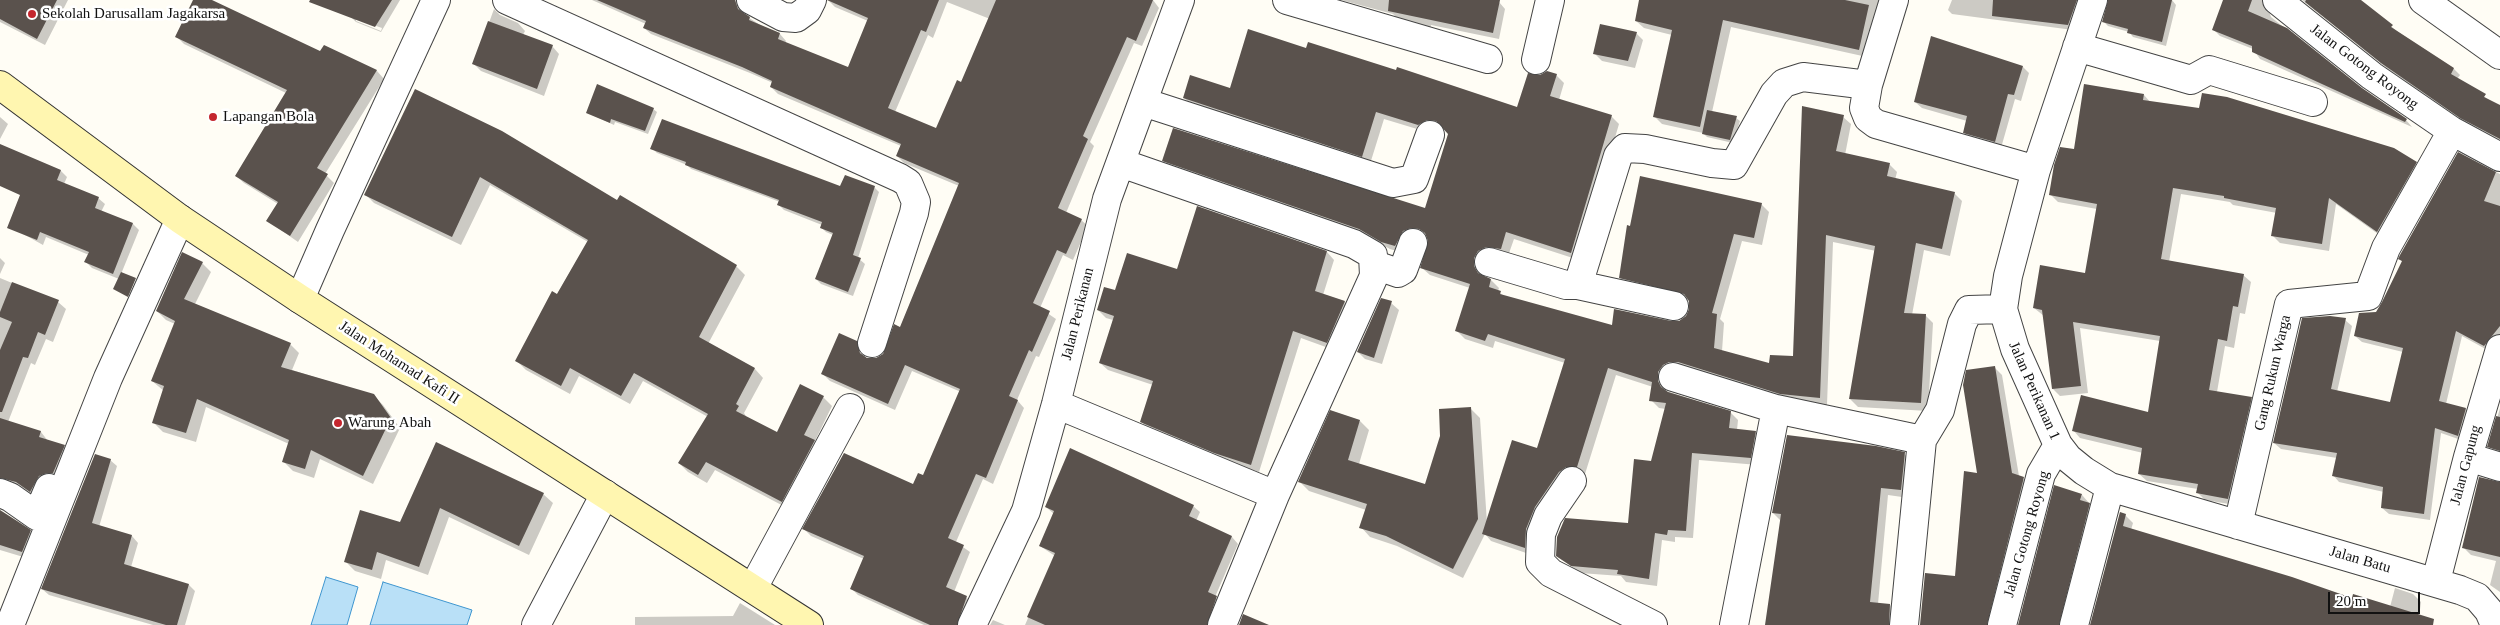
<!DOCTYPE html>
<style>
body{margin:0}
#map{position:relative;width:2500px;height:625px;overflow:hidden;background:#fffdf5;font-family:Georgia,serif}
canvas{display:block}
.scale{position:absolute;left:2328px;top:592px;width:92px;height:22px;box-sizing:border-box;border:2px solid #111;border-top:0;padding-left:6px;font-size:15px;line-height:18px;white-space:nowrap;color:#111;-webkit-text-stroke:4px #fff;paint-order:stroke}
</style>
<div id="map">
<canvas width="2500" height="625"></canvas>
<div class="scale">20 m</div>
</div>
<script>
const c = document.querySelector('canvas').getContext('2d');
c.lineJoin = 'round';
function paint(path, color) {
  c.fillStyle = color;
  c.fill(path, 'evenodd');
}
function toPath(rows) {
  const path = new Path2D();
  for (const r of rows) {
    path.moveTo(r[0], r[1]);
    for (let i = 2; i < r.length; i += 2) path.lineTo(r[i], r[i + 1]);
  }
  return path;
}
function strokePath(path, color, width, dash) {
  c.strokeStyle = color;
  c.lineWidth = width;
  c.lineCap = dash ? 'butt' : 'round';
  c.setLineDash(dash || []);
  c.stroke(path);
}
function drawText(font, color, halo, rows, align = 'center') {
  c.font = font + ' Georgia,serif';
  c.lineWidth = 5;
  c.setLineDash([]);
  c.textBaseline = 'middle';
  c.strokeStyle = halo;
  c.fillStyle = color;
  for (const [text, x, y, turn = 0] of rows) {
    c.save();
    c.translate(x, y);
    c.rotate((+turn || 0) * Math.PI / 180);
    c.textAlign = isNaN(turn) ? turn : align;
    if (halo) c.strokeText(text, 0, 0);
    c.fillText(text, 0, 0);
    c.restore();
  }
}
const water = toPath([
 [326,577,358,587,347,625,311,625,326,577],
 [383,582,472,610,467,625,370,625,383,582]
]);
const shadow = toPath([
 [0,0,68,0,45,45,0,22],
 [194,0,209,0,321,53,325,46,377,71,384,79,325,174,334,183,298,242,268,221,278,204,244,183,236,176,286,93,184,44,176,36],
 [362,0,400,0,381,32,356,22,351,17],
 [356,19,382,28,381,31,356,21],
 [592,0,743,0,742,8,743,14,765,28,780,34,786,41,785,44,849,69,868,21,835,7,828,0,1153,0,1159,8,1142,46,1134,43,1090,142,1094,146,1066,213,1081,220,1088,226,1073,260,1063,255,1040,308,1056,319,1039,357,1036,356,1017,400,1024,408,993,484,983,479,956,542,970,552,954,592,966,597,973,604,964,625,924,625,858,595,852,589,864,559,811,536,804,529,914,485,924,477,961,392,912,371,895,410,830,381,823,374,856,342,861,359,863,359,859,345,863,349,866,359,876,359,884,355,900,328,959,186,904,163,897,156,901,146,778,94,771,87,773,83,750,73,651,34,644,28,646,24],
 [947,2,990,19,962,84,936,129,895,112,928,35,933,38],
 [1341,0,1490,0,1499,2,1505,9,1499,39,1431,25,1430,30,1400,21,1393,14],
 [1641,0,1880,0,1867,57,1731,27,1712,112,1736,118,1740,121,1733,143,1707,137,1703,133,1662,124,1654,116,1672,35,1644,28,1636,21],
 [1952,0,2084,0,2073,30,1952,14,1948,10],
 [2109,0,2172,0,2176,5,2166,46,2133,37,2129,32,2108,26,2104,22],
 [2224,0,2269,0,2267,5,2271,17,2361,89,2406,120,2412,127,2260,59,2253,49,2220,36,2214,30],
 [2302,0,2359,0,2398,32,2454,69,2460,75,2457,79,2500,107,2500,141,2468,124,2389,70],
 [494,9,500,15,518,23,525,31,523,35,552,46,559,54,544,96,481,71,474,64],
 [1636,33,1643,40,1635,68,1602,61,1594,53],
 [1307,50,1518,108,1540,76,1556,75,1564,83,1559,100,1611,116,1619,124,1579,260,1514,239,1508,256,1481,266,1481,275,1491,280,1499,288,1498,291,1505,297,1613,327,1615,310,1678,322,1686,318,1690,310,1690,301,1628,285,1620,278,1761,204,1769,212,1762,245,1742,241,1720,319,1724,323,1722,351,1770,364,1794,357,1803,108,1843,117,1851,124,1845,155,1889,164,1897,172,1895,180,1954,193,1962,201,1950,256,1924,250,1912,315,1925,315,1933,323,1928,411,1858,407,1850,399,1876,251,1833,242,1827,405,1789,401,1666,380,1666,391,1730,412,1738,420,1737,430,1755,432,1763,440,1758,465,1699,460,1693,538,1675,537,1675,542,1662,540,1657,586,1626,582,1621,576,1580,573,1557,555,1629,525,1652,462,1666,409,1659,408,1651,400,1653,387,1616,375,1585,474,1574,474,1532,555,1491,541,1485,534,1463,578,1397,546,1370,537,1361,527,1366,510,1309,491,1300,482,1360,421,1369,430,1359,464,1426,486,1470,408,1480,418,1487,523,1537,449,1565,363,1495,341,1493,348,1465,339,1457,331,1470,288,1430,275,1422,268,1430,241,1428,236,1419,235,1403,253,1390,249,1368,237,1171,168,1163,160,1426,210,1449,135,1444,128,1436,127,1427,132,1384,119,1370,164,1192,106,1184,98,1231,89],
 [2023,67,2029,73,2021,101,2015,99,2001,148,1970,139,1964,132,1967,121,1922,108,1915,102],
 [415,90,736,266,745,275,708,344,755,369,763,378,744,413,747,418,777,433,823,397,832,406,815,441,823,450,791,510,715,470,707,483,688,472,679,463,708,417,643,381,630,404,579,376,570,394,526,370,517,361,588,242,490,185,461,245,374,203,366,195],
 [2144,95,2151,103,2416,163,2423,170,2385,239,2336,204,2329,251,2280,243,2273,236,2277,213,2233,205,2230,202,2181,194,2169,262,2243,275,2251,282,2245,314,2240,313,2234,348,2225,346,2217,392,2251,398,2258,405,2235,505,2205,500,2198,493,2198,489,2147,481,2139,474,2143,453,2080,438,2073,430,2149,413,2160,341,2080,328,2088,393,2060,396,2053,389,2044,316,2034,308,2086,275,2097,209,2058,202,2051,195,2075,150],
 [653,109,657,112,648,134,615,122,614,125,588,113],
 [0,117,8,124,0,139],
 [652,148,841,188,874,187,879,192,858,258,865,264,853,296,821,284,816,279,833,235,826,232,821,227,822,225,784,210,779,205,780,202,691,169,687,165,657,153],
 [2459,154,2500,174,2500,341,2491,352,2462,336,2446,404,2466,409,2472,416,2464,441,2441,433,2430,520,2389,514,2382,508,2384,492,2339,482,2333,475,2337,458,2281,449,2274,443,2345,320,2352,326,2337,392,2391,404,2403,352,2362,342,2355,336,2377,313,2403,262,2400,259],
 [35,160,61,171,67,177,64,184,98,198,105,204,101,212,133,224,139,230,119,279,92,268,86,262,89,255,46,237,43,245,16,230],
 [1327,252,1334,260,1323,295,1345,302,1352,310,1334,350,1301,338,1259,472,1223,460,1149,430,1142,422,1153,385,1108,370,1100,363,1113,320,1106,318,1098,310,1116,292,1178,270],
 [0,258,5,263,0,274],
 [202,263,211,272,195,304,290,344,299,353,292,370,373,395,383,405,400,428,373,484,320,459,314,478,293,471,284,462,289,444,206,407,196,442,163,432,154,423,164,391,152,381,175,324,166,320,157,311],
 [0,278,58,302,66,309,53,342,46,339,35,365,31,363,8,422,41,432,48,441,64,446,72,453,38,499,25,490,6,485,0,487],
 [1391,303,1399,310,1382,364,1365,359,1358,352],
 [1994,367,2002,375,2019,476,2032,486,1996,625,1921,625,1956,577,1978,474],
 [2500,408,2500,455,2489,446],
 [436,443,543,494,553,503,529,555,449,517,428,575,386,560,381,579,355,571,346,562,400,524],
 [1904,454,1913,462,1909,498,1888,495,1878,604,1890,605,1898,613,1898,625,1768,625,1781,521,1773,513],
 [110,460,117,466,99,527,132,536,138,543,131,567,189,585,195,591,185,625,153,625,49,595,42,589],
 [2500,483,2500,592,2490,585,2496,561,2471,555,2464,548],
 [2082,495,2097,512,2068,625,2019,625],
 [1193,506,1200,512,1196,521,1232,537,1238,544,1215,597,1223,604,1214,625,1025,625,1055,556,1040,546,1054,514,1046,507],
 [0,512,30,531,38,538,30,559,0,550],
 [2125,515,2133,523,2131,530,2353,599,2390,607,2395,588,2413,594,2421,602,2418,625,2091,625],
 [740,603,775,625,635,625,635,617,733,616],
 [993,620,1005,625,990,625]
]);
const building = toPath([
 [0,0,57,0,37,39,0,19],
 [193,0,212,0,320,51,324,45,377,70,317,168,328,174,290,236,266,221,278,202,235,176,287,90,175,37],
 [310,0,392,0,375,27,309,2],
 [597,0,735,0,738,9,750,17,749,20,780,33,778,39,848,67,868,18,827,0,939,0,926,32,921,30,888,108,936,128,957,80,961,82,996,0,1153,0,1136,41,1127,37,1083,136,1088,139,1058,208,1082,219,1066,254,1057,250,1033,303,1050,311,1032,352,1029,350,1009,396,1018,400,986,478,976,474,948,538,964,545,946,587,967,596,957,625,930,625,850,589,864,556,802,529,844,453,913,484,918,473,923,475,960,389,905,365,888,404,821,374,839,333,857,341,860,353,867,358,876,358,883,354,894,324,900,327,959,183,896,156,901,144,770,87,772,81,742,67,643,28,646,21],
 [1389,0,1500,0,1493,33,1388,11],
 [1639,0,1845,0,1869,5,1859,50,1723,20,1700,127,1653,117,1672,30,1635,21],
 [1993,0,2077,0,2068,25,1992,16],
 [2108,0,2172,0,2162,42,2127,33,2128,29,2102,22],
 [2223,0,2252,0,2248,11,2287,28,2362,88,2407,119,2405,122,2252,52,2252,46,2212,30],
 [2306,0,2361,0,2393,25,2391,27,2454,68,2451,74,2486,94,2484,97,2500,105,2500,139,2460,118,2381,63,2305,2],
 [488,21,553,45,537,89,472,64],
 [1600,24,1637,32,1628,61,1593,54],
 [1248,29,1306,48,1308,42,1396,70,1397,67,1517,107,1528,73,1540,75,1547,71,1557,74,1550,96,1612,115,1571,253,1506,232,1501,249,1486,247,1478,251,1474,258,1474,266,1478,273,1491,279,1489,287,1501,291,1500,294,1612,325,1614,309,1671,321,1679,321,1686,316,1689,309,1689,301,1684,294,1619,278,1627,225,1630,226,1640,176,1762,203,1754,238,1734,234,1712,313,1717,314,1714,348,1769,363,1770,355,1793,356,1802,106,1844,115,1836,151,1890,163,1887,176,1955,192,1942,249,1916,243,1904,313,1926,314,1921,403,1849,399,1875,246,1826,235,1820,398,1780,394,1678,362,1669,362,1663,365,1658,372,1658,381,1661,387,1668,392,1731,411,1729,428,1756,431,1751,458,1692,453,1686,531,1668,530,1667,535,1655,533,1649,579,1617,574,1618,570,1571,566,1556,556,1557,537,1565,518,1628,523,1634,459,1651,461,1666,403,1649,401,1652,382,1608,368,1577,467,1566,467,1559,472,1535,507,1526,529,1525,548,1482,534,1512,440,1537,448,1565,359,1488,334,1485,341,1455,331,1470,284,1420,268,1428,241,1425,233,1419,229,1411,228,1403,231,1395,246,1381,242,1359,229,1162,161,1173,128,1425,208,1448,134,1436,121,1427,120,1418,125,1376,112,1362,157,1183,98,1190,75,1230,88],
 [1931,36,2023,66,2014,95,2008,94,1995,142,1963,133,1967,116,1914,102],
 [597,84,654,108,645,131,611,119,610,123,586,113],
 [2084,84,2144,94,2143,100,2199,108,2202,93,2227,97,2394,148,2417,162,2377,232,2329,198,2322,244,2271,236,2276,208,2224,198,2224,196,2173,188,2161,259,2244,274,2238,307,2233,306,2227,341,2218,339,2209,390,2252,397,2228,499,2196,493,2198,484,2138,474,2142,448,2072,431,2081,395,2148,412,2160,336,2073,322,2081,386,2052,389,2042,310,2033,308,2040,265,2085,273,2097,204,2049,195,2054,165,2060,147,2074,149],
 [415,89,502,131,617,200,620,195,737,265,699,337,755,368,736,404,739,406,736,411,777,432,800,384,824,396,804,435,815,440,782,502,706,462,698,475,678,463,708,414,634,373,621,396,570,368,561,386,515,361,552,291,557,294,588,240,480,177,452,237,364,195],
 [1707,110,1737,116,1730,140,1702,134],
 [662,119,840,186,845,175,875,186,853,255,861,258,848,292,815,279,833,233,820,228,822,222,777,205,779,200,685,165,686,162,650,149],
 [0,144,61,170,57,180,99,197,95,208,133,223,113,274,84,262,89,252,40,232,37,240,7,228,20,195,0,186],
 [2458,152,2496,172,2484,201,2500,206,2500,326,2484,346,2456,331,2439,401,2466,408,2458,436,2435,428,2424,514,2381,508,2383,487,2332,476,2337,453,2273,443,2302,318,2330,316,2346,318,2331,389,2390,402,2403,348,2354,336,2359,313,2376,312,2382,302,2402,261,2398,259,2400,255],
 [1197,206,1327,251,1315,291,1345,301,1327,343,1293,331,1251,465,1214,453,1140,422,1153,381,1099,363,1114,316,1097,310,1104,287,1115,290,1127,253,1177,269],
 [182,252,203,262,184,299,291,343,281,367,374,394,391,418,363,476,311,450,305,469,282,462,289,440,197,399,186,433,152,423,164,386,151,381,175,321,156,311],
 [121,272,136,278,128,297,113,289],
 [12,282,59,300,45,335,38,332,28,358,23,357,2,412,0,412,0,350,12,322,0,317,0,312],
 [1381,298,1392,301,1374,358,1357,352],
 [1995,366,2012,473,2024,477,1987,625,1920,625,1925,573,1955,576,1964,471,1977,473,1963,385,1966,370],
 [1471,407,1478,519,1453,569,1386,536,1359,528,1367,504,1298,482,1330,410,1360,420,1348,460,1425,484,1440,436,1439,409],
 [2496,416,2500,417,2500,451,2487,447],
 [0,418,41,431,39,437,65,445,53,473,47,473,39,476,30,492,16,482,0,478],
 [1787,435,1876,446,1905,452,1901,490,1881,488,1874,561,1870,602,1890,604,1889,625,1765,625,1781,514,1772,513],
 [436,442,544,493,519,546,440,508,419,567,377,552,372,570,344,562,360,510,400,522],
 [1070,448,1194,505,1189,516,1232,536,1208,592,1217,596,1207,625,1045,625,1027,617,1055,553,1039,546,1054,511,1045,507],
 [95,454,111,459,92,523,132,535,124,564,189,584,177,625,166,625,41,589],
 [2479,477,2500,482,2500,557,2462,548],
 [2054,485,2082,494,2080,500,2090,503,2059,625,2018,625],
 [0,510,31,530,22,552,0,545],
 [2120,512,2126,514,2123,526,2292,577,2352,598,2353,594,2434,619,2433,625,2090,625],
 [1243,614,1269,625,1239,625]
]);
const minor = toPath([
 [507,0,900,178,908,183,916,202,914,213,872,343],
 [751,0,783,17,796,18,807,10,812,0],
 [1287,0,1488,59],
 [1894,0,1868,85,1864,108,1868,118,1876,124,2036,170,2008,276,2003,309,2015,349,2058,445,2068,458,2084,471,2110,487,2460,590,2477,597,2489,611,2495,625],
 [2277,0,2372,76,2452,131,2500,157],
 [2423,0,2500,55],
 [2077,47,2191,80,2209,70,2313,102],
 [1536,60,1550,0],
 [1143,102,1393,183,1414,179,1430,135],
 [1121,163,1354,244,1373,255,1374,276,1275,495,1222,625],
 [2036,170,2093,0],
 [1489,262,1566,285,1578,285,1618,156,1625,148,1645,149,1712,163,1734,165,1774,94,1784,83,1803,77,1868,85],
 [1375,265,1398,273,1403,270,1413,243],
 [1578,285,1674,306],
 [300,299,330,230,436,0],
 [1673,377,1776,409,1734,625],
 [1056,404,1275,495],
 [1776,409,1922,440,1940,410,1962,324,1969,310,2003,309],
 [2468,457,2500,467],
 [1572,481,1548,516,1541,534,1540,562,1551,573,1653,625],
 [0,493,10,497,37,516,49,488],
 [2238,525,2289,304,2368,296,2386,248,2452,131],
 [2436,581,2468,457,2500,349],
 [753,588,850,408],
 [10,625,108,378,180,219],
 [536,625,605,494],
 [972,625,1026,511,1056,404,1107,199,1180,0],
 [1904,625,1922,440],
 [2002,625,2041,474,2058,445],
 [2074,625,2110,487]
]);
const secondary = toPath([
 [0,85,180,219,300,299,809,625]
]);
const markers = [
 [32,14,5,"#c4262e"],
 [213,117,5,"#c4262e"],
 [338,423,5,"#c4262e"]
];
const poiNames = [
 ["Sekolah Darusallam Jagakarsa",42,14],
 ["Lapangan Bola",223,117],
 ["Warung Abah",348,423]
];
const streetNames = [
 ["Jalan Gotong Royong",2364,67,37],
 ["Jalan Perikanan",1078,314,-76],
 ["Jalan Mohamad Kafi II",399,363,33],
 ["Gang Rukun Warga",2273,373,-77],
 ["Jalan Perikanan 1",2034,391,66],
 ["Jalan Gapung",2466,465,-75],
 ["Jalan Gotong Royong",2027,534,-74],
 ["Jalan Batu",2360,560,16]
];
paint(water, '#b9e0f7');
strokePath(water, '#3f96cf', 1);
paint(shadow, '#0003');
paint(building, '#5a524d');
strokePath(minor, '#444', 30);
strokePath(secondary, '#333', 30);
strokePath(minor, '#fff', 28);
strokePath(secondary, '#fff6b0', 28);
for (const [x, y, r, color] of markers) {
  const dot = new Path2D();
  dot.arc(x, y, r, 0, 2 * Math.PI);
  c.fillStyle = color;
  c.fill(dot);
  strokePath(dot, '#fff', 2);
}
drawText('15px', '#111', '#fff', poiNames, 'left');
drawText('15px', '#111', '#fff', streetNames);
</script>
